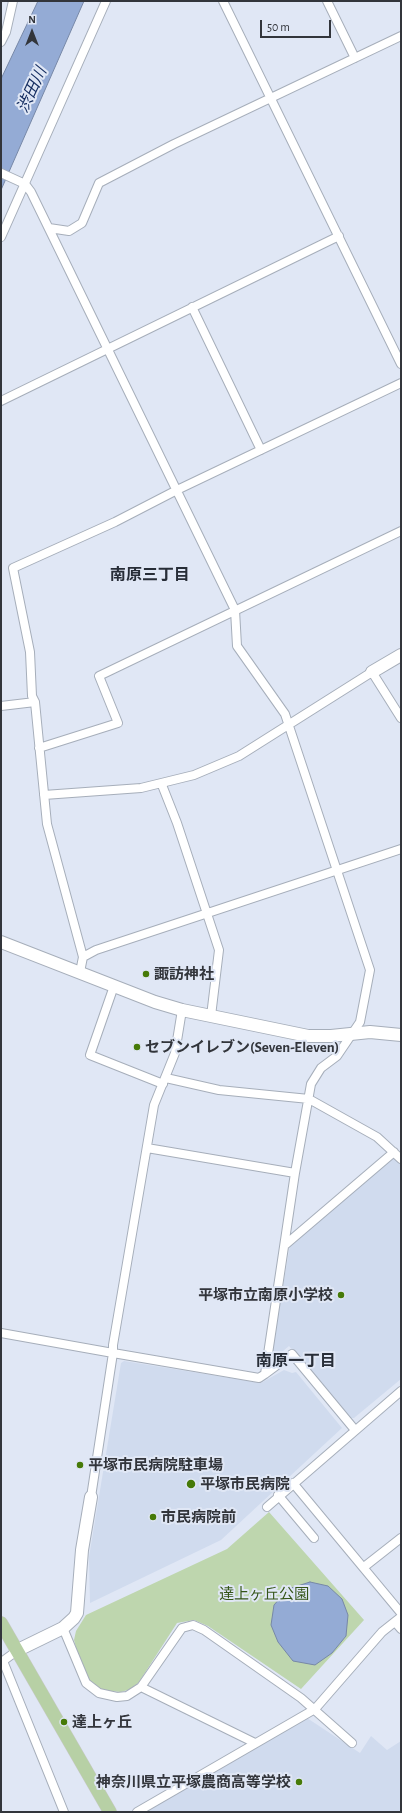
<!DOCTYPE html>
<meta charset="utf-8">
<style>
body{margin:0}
#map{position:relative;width:402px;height:1813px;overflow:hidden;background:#e0e7f5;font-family:"Alegreya Sans",sans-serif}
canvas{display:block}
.frame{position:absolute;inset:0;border:2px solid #32353b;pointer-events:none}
.north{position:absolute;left:12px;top:12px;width:40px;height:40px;-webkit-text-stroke:3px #e0e7f5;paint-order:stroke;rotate:0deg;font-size:11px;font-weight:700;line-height:16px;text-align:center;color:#32353b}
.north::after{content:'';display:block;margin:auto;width:14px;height:18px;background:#32353b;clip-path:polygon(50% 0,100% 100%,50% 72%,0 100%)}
.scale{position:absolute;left:260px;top:20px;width:71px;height:18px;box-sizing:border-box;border:2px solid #32353b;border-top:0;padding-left:5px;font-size:12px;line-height:14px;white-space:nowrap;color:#32353b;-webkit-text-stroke:3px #e0e7f5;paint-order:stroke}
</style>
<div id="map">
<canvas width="402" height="1813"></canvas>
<div class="frame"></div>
<div class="north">N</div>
<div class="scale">50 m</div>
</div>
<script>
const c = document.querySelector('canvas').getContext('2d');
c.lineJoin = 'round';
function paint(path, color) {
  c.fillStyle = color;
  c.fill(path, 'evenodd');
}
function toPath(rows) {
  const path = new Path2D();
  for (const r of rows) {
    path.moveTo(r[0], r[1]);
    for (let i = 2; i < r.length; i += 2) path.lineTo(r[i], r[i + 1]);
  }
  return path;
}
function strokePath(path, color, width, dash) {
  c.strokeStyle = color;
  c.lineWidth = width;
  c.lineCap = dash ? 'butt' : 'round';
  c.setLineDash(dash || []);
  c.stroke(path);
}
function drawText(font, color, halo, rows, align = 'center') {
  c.font = font + ' "Alegreya Sans","Noto Sans JP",sans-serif';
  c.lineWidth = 4;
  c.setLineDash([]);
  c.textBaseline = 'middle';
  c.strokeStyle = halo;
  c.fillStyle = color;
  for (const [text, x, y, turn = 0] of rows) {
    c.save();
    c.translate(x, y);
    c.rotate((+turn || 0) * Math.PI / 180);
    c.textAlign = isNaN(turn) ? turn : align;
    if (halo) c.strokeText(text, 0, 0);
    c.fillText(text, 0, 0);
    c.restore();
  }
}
const built = toPath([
 [391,1158,396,1158,401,1163,401,1379,354,1418,351,1418,289,1346,276,1357,271,1357,290,1245],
 [124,1361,261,1383,284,1370,292,1373,296,1372,342,1428,221,1540,90,1603,89,1557,121,1363],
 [307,1718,360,1753,371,1736,387,1750,401,1741,401,1812,145,1812]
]);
const green = toPath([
 [269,1512,364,1620,301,1689,208,1626,194,1620,177,1623,139,1682,131,1689,121,1692,110,1691,98,1688,90,1682,80,1662,74,1640,76,1631,86,1615,227,1549]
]);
const water = toPath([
 [38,1,84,1,1,190,1,79,38,1],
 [310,1582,328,1586,342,1599,348,1615,346,1636,332,1653,315,1665,293,1661,278,1642,271,1625,274,1605,288,1589,310,1582]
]);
const street = toPath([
 [223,1,401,364],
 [327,1,355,58],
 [1,42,6,32,13,1],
 [1,173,25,184,31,192,235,610,237,646,285,714,370,970,360,1022,337,1056,321,1068,311,1084,295,1173,265,1374,259,1378,113,1353,91,1497],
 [49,228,69,231,82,223,99,183,174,144,401,36],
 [1,237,106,1],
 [192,307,261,450],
 [1,401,339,236],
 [1,706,35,702],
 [39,748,118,723,99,676,401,531],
 [162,785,177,823,219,950,211,1016],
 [44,795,141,788,194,775,239,756,372,672,401,718],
 [83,957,47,824,35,702,32,696,30,652,13,568,115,522,177,490,401,383],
 [80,972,83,957,96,950,401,849],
 [114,986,90,1055,163,1084],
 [166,1078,219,1090,309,1099,377,1137,401,1159],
 [147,1148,295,1173],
 [285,1245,394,1152],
 [1,1333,113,1353,113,1345,154,1105,175,1053,182,1010],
 [265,1374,292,1354,355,1430],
 [293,1483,401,1613],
 [278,1495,314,1538],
 [267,1507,401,1391],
 [364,1567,401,1538],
 [395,1622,401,1629],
 [63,1628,86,1683,99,1693,117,1697,127,1696,141,1687,182,1628,193,1625,204,1630,301,1698,352,1743],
 [18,1650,3,1661,64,1812],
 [141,1687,255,1743],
 [137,1812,315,1709,382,1632,401,1617]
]);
const secondary = toPath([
 [372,672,401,655],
 [1,942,155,1002,182,1010,308,1036,331,1036,370,1032,401,1035],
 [18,1650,63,1628,74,1618,77,1613,82,1550,91,1497]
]);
const primary = toPath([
 [1,1623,110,1812]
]);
const markers = [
 [146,974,4,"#467a08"],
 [137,1047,4,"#467a08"],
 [341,1295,4,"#467a08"],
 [80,1465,4,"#467a08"],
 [191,1484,5,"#467a08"],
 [153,1517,4,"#467a08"],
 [64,1722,4,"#467a08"],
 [299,1782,4,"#467a08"]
];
const poiNames = [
 ["諏訪神社",154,974],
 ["セブンイレブン(Seven-Eleven)",145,1047],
 ["平塚市立南原小学校",333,1295,"right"],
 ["平塚市民病院駐車場",88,1465],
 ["平塚市民病院",200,1484],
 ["市民病院前",161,1517],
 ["達上ヶ丘",72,1722],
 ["神奈川県立平塚農商高等学校",291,1782,"right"]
];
const parkNames = [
 ["達上ヶ丘公園",264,1594]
];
const waterNames = [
 ["渋田川",32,90,-65]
];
const neighbourhoodNames = [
 ["南原三丁目",150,575],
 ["南原一丁目",296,1361]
];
paint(built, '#d0dbee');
paint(green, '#bed6ae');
paint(water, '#94abd5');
strokePath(water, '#7788a7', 1);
strokePath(street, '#a6aeba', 10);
strokePath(secondary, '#a6aeba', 14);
strokePath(primary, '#cacacc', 14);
strokePath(street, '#fff', 8);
strokePath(secondary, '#fff', 12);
strokePath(primary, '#b7d0a5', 13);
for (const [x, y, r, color] of markers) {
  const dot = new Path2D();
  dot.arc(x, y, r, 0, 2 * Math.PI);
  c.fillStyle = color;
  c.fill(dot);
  strokePath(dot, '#e0e7f5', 1.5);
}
drawText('bold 15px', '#32353b', '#e0e7f5', poiNames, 'left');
drawText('15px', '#355518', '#e0e7f5', parkNames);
drawText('italic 16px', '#132c5f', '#e0e7f5', waterNames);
drawText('bold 16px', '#272d37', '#e0e7f5', neighbourhoodNames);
</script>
